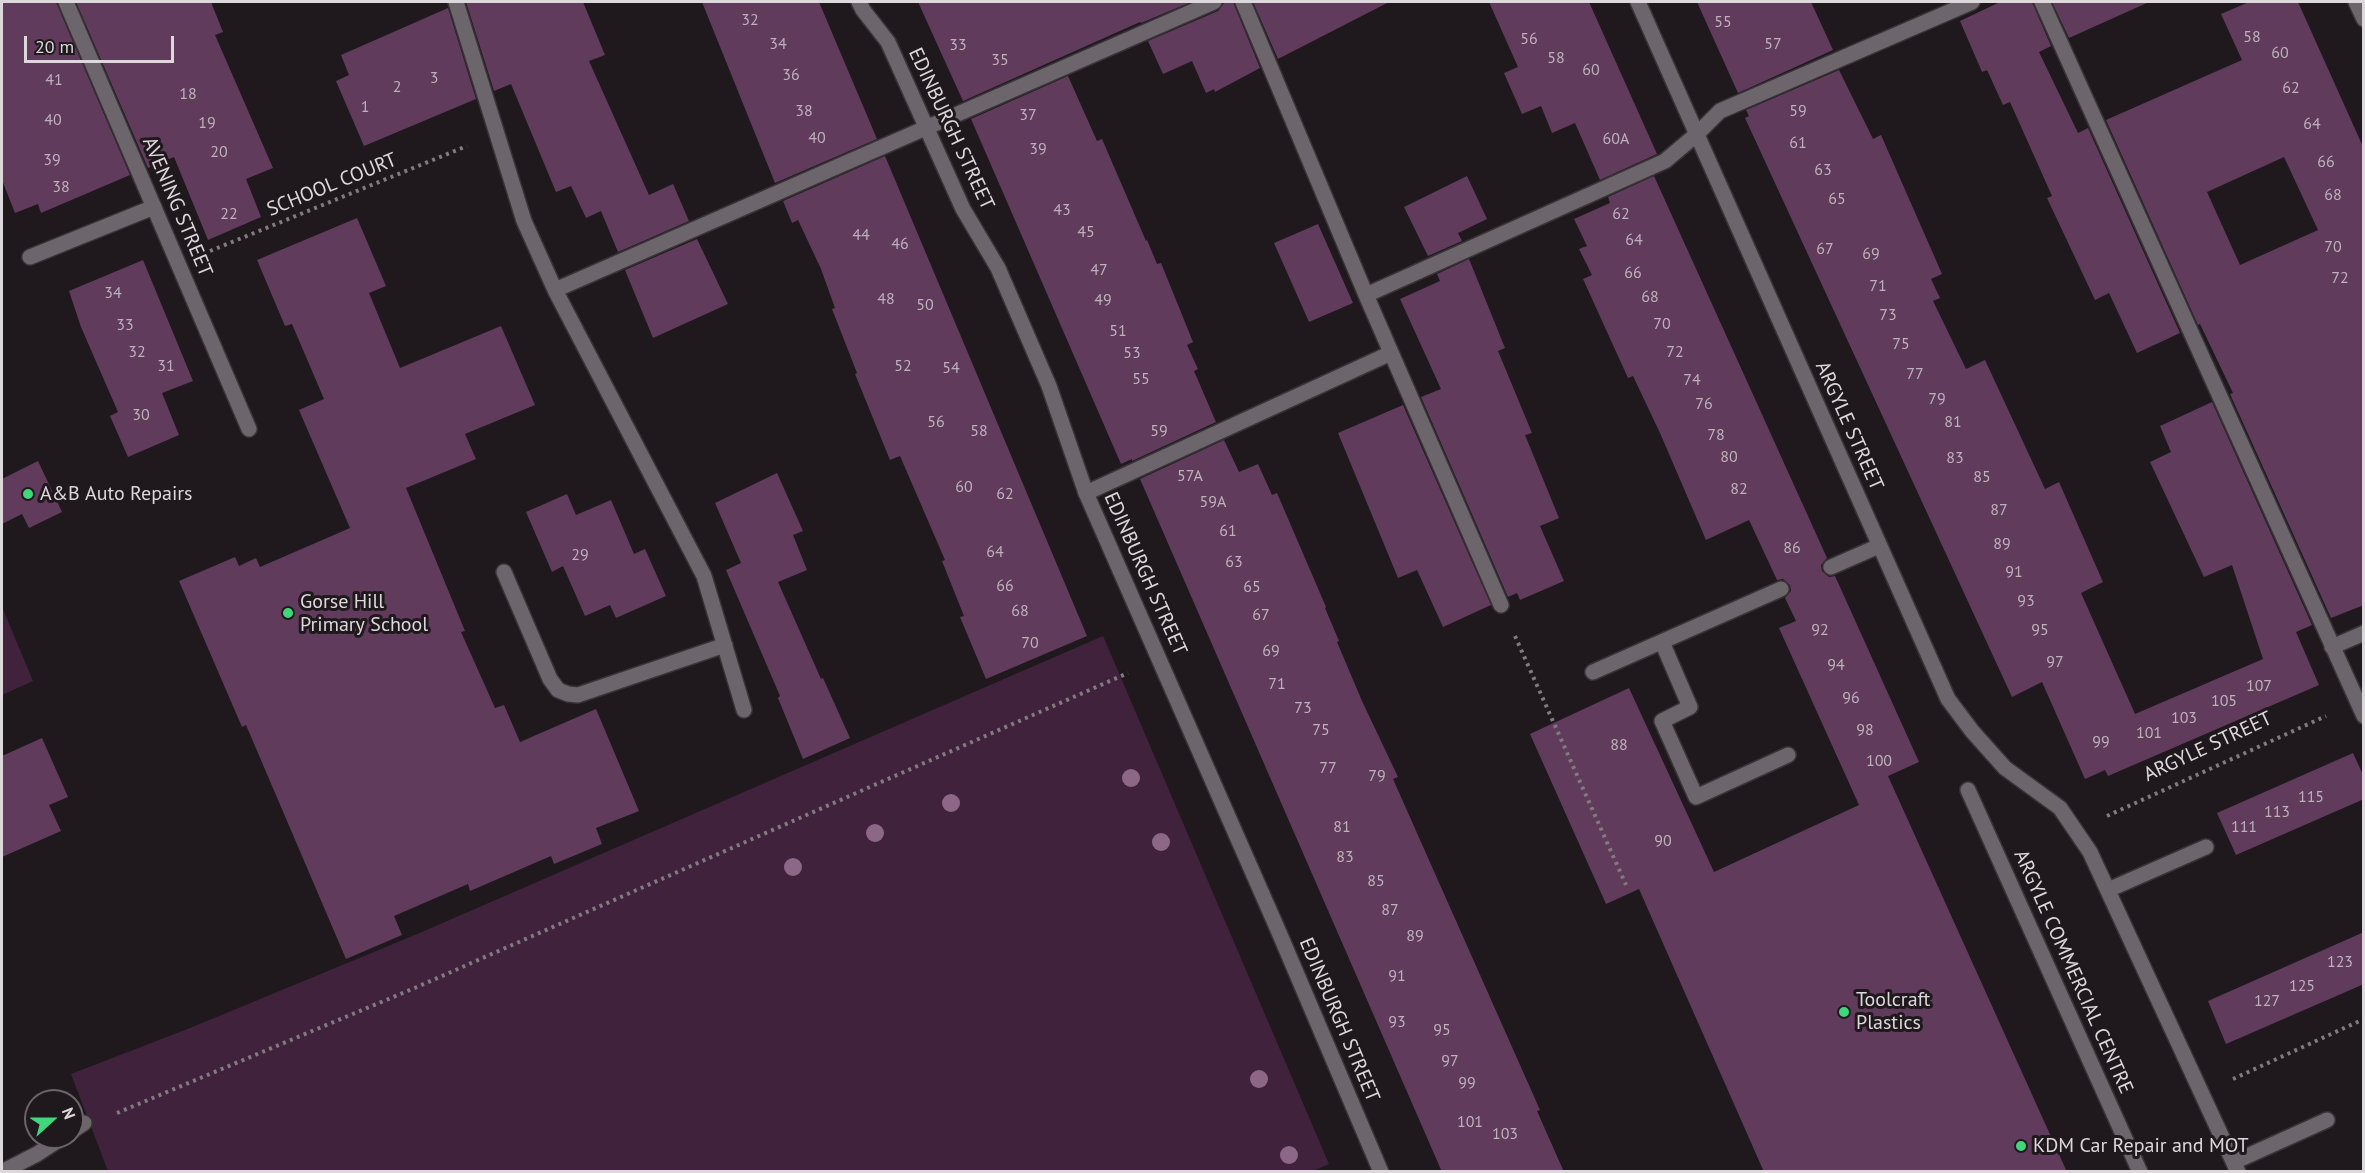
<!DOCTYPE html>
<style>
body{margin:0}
#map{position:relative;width:2365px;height:1173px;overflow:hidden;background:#1f191e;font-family:"PT Sans",sans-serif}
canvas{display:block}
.frame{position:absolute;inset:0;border:3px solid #dcd8db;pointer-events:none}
.north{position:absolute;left:24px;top:1089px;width:60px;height:60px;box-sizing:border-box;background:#1f191e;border:2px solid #6b656a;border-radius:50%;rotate:69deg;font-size:16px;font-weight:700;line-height:24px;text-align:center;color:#dcd8db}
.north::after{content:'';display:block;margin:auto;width:21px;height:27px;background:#40d77c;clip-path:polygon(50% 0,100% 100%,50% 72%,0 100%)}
.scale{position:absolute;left:24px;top:36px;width:150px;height:27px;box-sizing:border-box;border:3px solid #dcd8db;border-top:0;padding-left:8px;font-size:18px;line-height:21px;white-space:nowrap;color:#dcd8db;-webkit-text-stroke:4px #1f191e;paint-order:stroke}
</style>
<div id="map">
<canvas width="2365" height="1173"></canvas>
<div class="frame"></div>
<div class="north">N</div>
<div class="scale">20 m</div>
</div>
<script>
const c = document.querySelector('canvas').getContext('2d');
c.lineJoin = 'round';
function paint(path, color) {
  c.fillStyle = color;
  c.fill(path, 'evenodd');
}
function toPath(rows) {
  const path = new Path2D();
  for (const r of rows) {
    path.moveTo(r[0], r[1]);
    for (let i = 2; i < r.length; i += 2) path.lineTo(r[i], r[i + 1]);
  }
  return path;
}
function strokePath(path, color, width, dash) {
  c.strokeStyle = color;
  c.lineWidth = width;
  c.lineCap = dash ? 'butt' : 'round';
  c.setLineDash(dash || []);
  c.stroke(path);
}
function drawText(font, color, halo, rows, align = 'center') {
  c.font = font + ' "PT Sans",sans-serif';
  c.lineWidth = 6;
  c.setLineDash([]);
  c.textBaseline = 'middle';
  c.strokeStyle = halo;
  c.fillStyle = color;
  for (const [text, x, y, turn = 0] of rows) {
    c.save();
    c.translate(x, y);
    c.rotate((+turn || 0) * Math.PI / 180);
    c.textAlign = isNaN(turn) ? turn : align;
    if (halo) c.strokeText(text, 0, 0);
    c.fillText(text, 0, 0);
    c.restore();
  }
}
const green = toPath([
 [2,607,33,681,2,695],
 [1103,636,1329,1164,1311,1172,108,1171,71,1074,190,1028,415,935]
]);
const building = toPath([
 [2,2,56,2,130,175,41,213,38,204,15,213,2,180],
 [76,2,211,2,223,32,215,35,273,168,246,179,261,217,208,240,174,157,148,168],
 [466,2,583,2,605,55,589,61,649,195,673,184,689,221,618,252,601,211,586,218,571,186,556,192,511,84,494,91],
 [702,2,819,2,877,139,775,183],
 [918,2,1191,2,1141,23,1140,22,963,101],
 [1253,2,1389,2,1278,59],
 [1489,2,1589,2,1657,154,1600,180,1575,123,1552,133,1541,106,1522,114,1504,73,1518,67],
 [1697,2,1811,2,1833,50,1738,93],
 [2000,2,2032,2,2051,46,2039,52,2078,133,2088,128,2180,333,2137,353,2109,293,2095,300,2047,198,2052,196,2010,102,2003,105,1987,70,1982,72,1960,21],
 [2052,2,2149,2,2069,38],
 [2249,2,2298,2,2364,149,2364,605,2331,618,2230,394,2233,393,2200,324,2198,325,2106,120,2242,60,2221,14],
 [2284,157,2318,230,2240,265,2207,192],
 [1224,3,1233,2,1260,68,1215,92,1214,89,1206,93,1192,61,1163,74,1148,41,1218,11],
 [448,8,476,99,364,146,336,81,349,75,341,55],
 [1839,70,1873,139,1881,135,1942,274,1931,279,1940,298,1933,301,1966,369,1985,360,2045,489,2059,482,2103,582,2081,593,2135,714,2263,659,2232,565,2204,577,2150,462,2171,452,2160,426,2212,402,2312,625,2296,632,2319,685,2108,776,2105,770,2085,779,2042,682,2012,697,1745,118,1749,116,1746,110],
 [1068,76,1097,141,1102,139,1146,241,1147,240,1157,264,1161,263,1193,342,1187,345,1198,369,1194,371,1216,422,1132,461,1132,459,1121,464,971,119],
 [885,156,1087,636,986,679,960,617,964,616,942,561,945,560,900,456,890,460,855,374,857,373,832,309,835,308,821,269,798,220,792,223,783,201],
 [1467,176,1487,219,1458,233,1462,241,1428,256,1404,207],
 [1654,176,1827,558,1821,565,1822,571,1829,577,1835,576,1919,762,1888,776,2067,1172,1764,1172,1639,889,1606,904,1530,734,1629,688,1714,872,1859,805,1779,628,1796,621,1785,598,1791,591,1790,585,1783,579,1777,580,1749,520,1706,540,1660,433,1633,376,1628,378,1583,279,1592,275,1579,249,1587,246,1574,219,1610,203,1608,197],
 [357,218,386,286,369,293,400,368,501,326,535,405,465,434,476,459,406,488,465,631,461,632,495,708,504,705,520,742,596,709,639,811,596,828,602,844,554,864,551,856,470,891,468,884,394,916,402,935,346,959,246,725,242,727,179,581,235,557,239,566,256,558,260,567,350,528,299,410,324,399,292,324,285,326,257,260],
 [1318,224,1353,303,1309,322,1274,243],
 [697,239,728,304,653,338,625,270],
 [1469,259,1505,348,1498,351,1532,433,1525,435,1559,518,1540,526,1564,581,1520,600,1517,593,1508,597,1421,397,1441,389,1400,299,1440,281,1437,274],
 [143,260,193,381,162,393,179,435,128,457,110,416,118,412,81,327,69,291],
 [1403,405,1491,605,1443,627,1417,570,1398,578,1338,433],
 [1224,440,1239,472,1258,464,1272,495,1277,493,1326,607,1325,608,1339,641,1337,642,1362,701,1398,777,1393,779,1540,1110,1537,1111,1564,1172,1442,1172,1140,479],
 [38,461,62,512,29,528,22,514,2,524,2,479],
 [777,473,803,531,793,535,807,570,778,582,821,679,823,678,850,738,803,759,778,698,780,696,726,570,741,563,715,503],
 [567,494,576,515,611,500,634,554,645,549,666,596,616,618,610,605,585,616,563,566,552,572,526,512],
 [42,738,68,797,49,805,61,831,2,857,2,756],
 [2353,753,2364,777,2364,799,2236,855,2217,813],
 [2364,932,2364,984,2226,1044,2208,1001]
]);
const path = toPath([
 [210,251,467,146],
 [1515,636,1626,885],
 [2107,816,2326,716],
 [2233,1079,2364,1019],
 [117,1113,417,987,1128,673]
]);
const service = toPath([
 [456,2,524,221,555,290,704,576,744,710],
 [1243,2,1366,295,1501,605],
 [2042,2,2364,716],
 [30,257,154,207],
 [555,290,1214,2],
 [1366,295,1665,161,1697,134,1720,111,1972,2],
 [1086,493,1391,353],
 [1831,567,1879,546],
 [504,572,550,679,558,690,568,694,578,695,725,645],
 [1662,642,1690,707,1662,721,1696,797,1788,755],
 [2332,647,2364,633],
 [1593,672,1781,589],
 [2108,890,2206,847],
 [72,1131,84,1123],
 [2234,1162,2327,1120],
 [2,1172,37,1154,63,1137]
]);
const minor = toPath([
 [66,2,249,429],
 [859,2,863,10,888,42,963,209,998,268,1049,386,1086,493,1278,930,1381,1172],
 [1638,2,1948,699,1972,731,2005,768,2060,808,2090,852,2238,1172],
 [2356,2,2364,19],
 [1968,790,2140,1172]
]);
const trees = [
 [1131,778],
 [951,803],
 [875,833],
 [1161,842],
 [793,867],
 [1259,1079],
 [1289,1155]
];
const markers = [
 [28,494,6,"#40d77c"],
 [288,613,6,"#40d77c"],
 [1844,1012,6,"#40d77c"],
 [2021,1146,6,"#40d77c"]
];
const numberNames = [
 ["32",750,20],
 ["55",1723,22],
 ["58",2252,37],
 ["56",1529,39],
 ["34",778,44],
 ["57",1773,44],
 ["33",958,45],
 ["60",2280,53],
 ["58",1556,58],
 ["35",1000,60],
 ["60",1591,70],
 ["36",791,75],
 ["3",434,78],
 ["41",54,80],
 ["2",397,87],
 ["62",2291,88],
 ["18",188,94],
 ["1",365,107],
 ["38",804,111],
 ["59",1798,111],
 ["37",1028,115],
 ["40",53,120],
 ["19",207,123],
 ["64",2312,124],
 ["40",817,138],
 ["60A",1616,139],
 ["61",1798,143],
 ["39",1038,149],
 ["20",219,152],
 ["39",52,160],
 ["66",2326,162],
 ["63",1823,170],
 ["38",61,187],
 ["68",2333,195],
 ["65",1837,199],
 ["43",1062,210],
 ["22",229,214],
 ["62",1621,214],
 ["45",1086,232],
 ["44",861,235],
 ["64",1634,240],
 ["46",900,244],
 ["70",2333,247],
 ["67",1825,249],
 ["69",1871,254],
 ["47",1099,270],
 ["66",1633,273],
 ["72",2340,278],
 ["71",1878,286],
 ["34",113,293],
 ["68",1650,297],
 ["48",886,299],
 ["49",1103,300],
 ["50",925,305],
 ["73",1888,315],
 ["70",1662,324],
 ["33",125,325],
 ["51",1118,331],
 ["75",1901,344],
 ["32",137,352],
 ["72",1675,352],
 ["53",1132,353],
 ["31",166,366],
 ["52",903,366],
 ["54",951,368],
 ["77",1915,374],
 ["55",1141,379],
 ["74",1692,380],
 ["79",1937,399],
 ["76",1704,404],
 ["30",141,415],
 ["56",936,422],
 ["81",1953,422],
 ["58",979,431],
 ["59",1159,431],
 ["78",1716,435],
 ["80",1729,457],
 ["83",1955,458],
 ["57A",1190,476],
 ["85",1982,477],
 ["60",964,487],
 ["82",1739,489],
 ["62",1005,494],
 ["59A",1213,502],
 ["87",1999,510],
 ["61",1228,531],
 ["89",2002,544],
 ["86",1792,548],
 ["64",995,552],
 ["29",580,555],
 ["63",1234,562],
 ["91",2014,572],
 ["66",1005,586],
 ["65",1252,587],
 ["93",2026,601],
 ["68",1020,611],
 ["67",1261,615],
 ["92",1820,630],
 ["95",2040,630],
 ["70",1030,643],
 ["69",1271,651],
 ["97",2055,662],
 ["94",1836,665],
 ["71",1277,684],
 ["107",2259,686],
 ["96",1851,698],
 ["105",2224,701],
 ["73",1303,708],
 ["103",2184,718],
 ["75",1321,730],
 ["98",1865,730],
 ["101",2149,733],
 ["99",2101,742],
 ["88",1619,745],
 ["100",1879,761],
 ["77",1328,768],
 ["79",1377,776],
 ["115",2311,797],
 ["113",2277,812],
 ["81",1342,827],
 ["111",2244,827],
 ["90",1663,841],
 ["83",1345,857],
 ["85",1376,881],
 ["87",1390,910],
 ["89",1415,936],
 ["123",2340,962],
 ["91",1397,976],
 ["125",2302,986],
 ["127",2267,1001],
 ["93",1397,1022],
 ["95",1442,1030],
 ["97",1450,1061],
 ["99",1467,1083],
 ["101",1470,1122],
 ["103",1505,1134]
];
const streetNames = [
 ["EDINBURGH STREET",951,129,65],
 ["SCHOOL COURT",332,185,-22],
 ["AVENING STREET",177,207,67],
 ["ARGYLE STREET",1849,426,66],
 ["EDINBURGH STREET",1145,574,66],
 ["ARGYLE STREET",2208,747,-25],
 ["ARGYLE COMMERCIAL CENTRE",2073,972,66],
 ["EDINBURGH STREET",1339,1020,67]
];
const poiNames = [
 ["A&B Auto Repairs",40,494],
 ["Gorse Hill",300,602],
 ["Primary School",300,625],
 ["Toolcraft",1856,1000],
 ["Plastics",1856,1023],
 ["KDM Car Repair and MOT",2033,1146]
];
paint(green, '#40223c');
paint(building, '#603b5b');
strokePath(service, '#373336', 18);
strokePath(minor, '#373336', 18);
strokePath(path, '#807b7f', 4, [3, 4.5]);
strokePath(service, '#6c656b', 15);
strokePath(minor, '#6c656b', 15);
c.fillStyle = '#8d6886';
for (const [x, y] of trees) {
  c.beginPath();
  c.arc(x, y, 9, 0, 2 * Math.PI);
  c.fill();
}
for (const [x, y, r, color] of markers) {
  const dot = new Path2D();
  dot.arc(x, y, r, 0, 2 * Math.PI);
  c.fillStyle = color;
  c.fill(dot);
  strokePath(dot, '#1f191e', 2);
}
drawText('16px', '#bdb1bb', null, numberNames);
drawText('20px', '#dcd8db', '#1f191e', streetNames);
drawText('20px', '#dcd8db', '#1f191e', poiNames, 'left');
</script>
